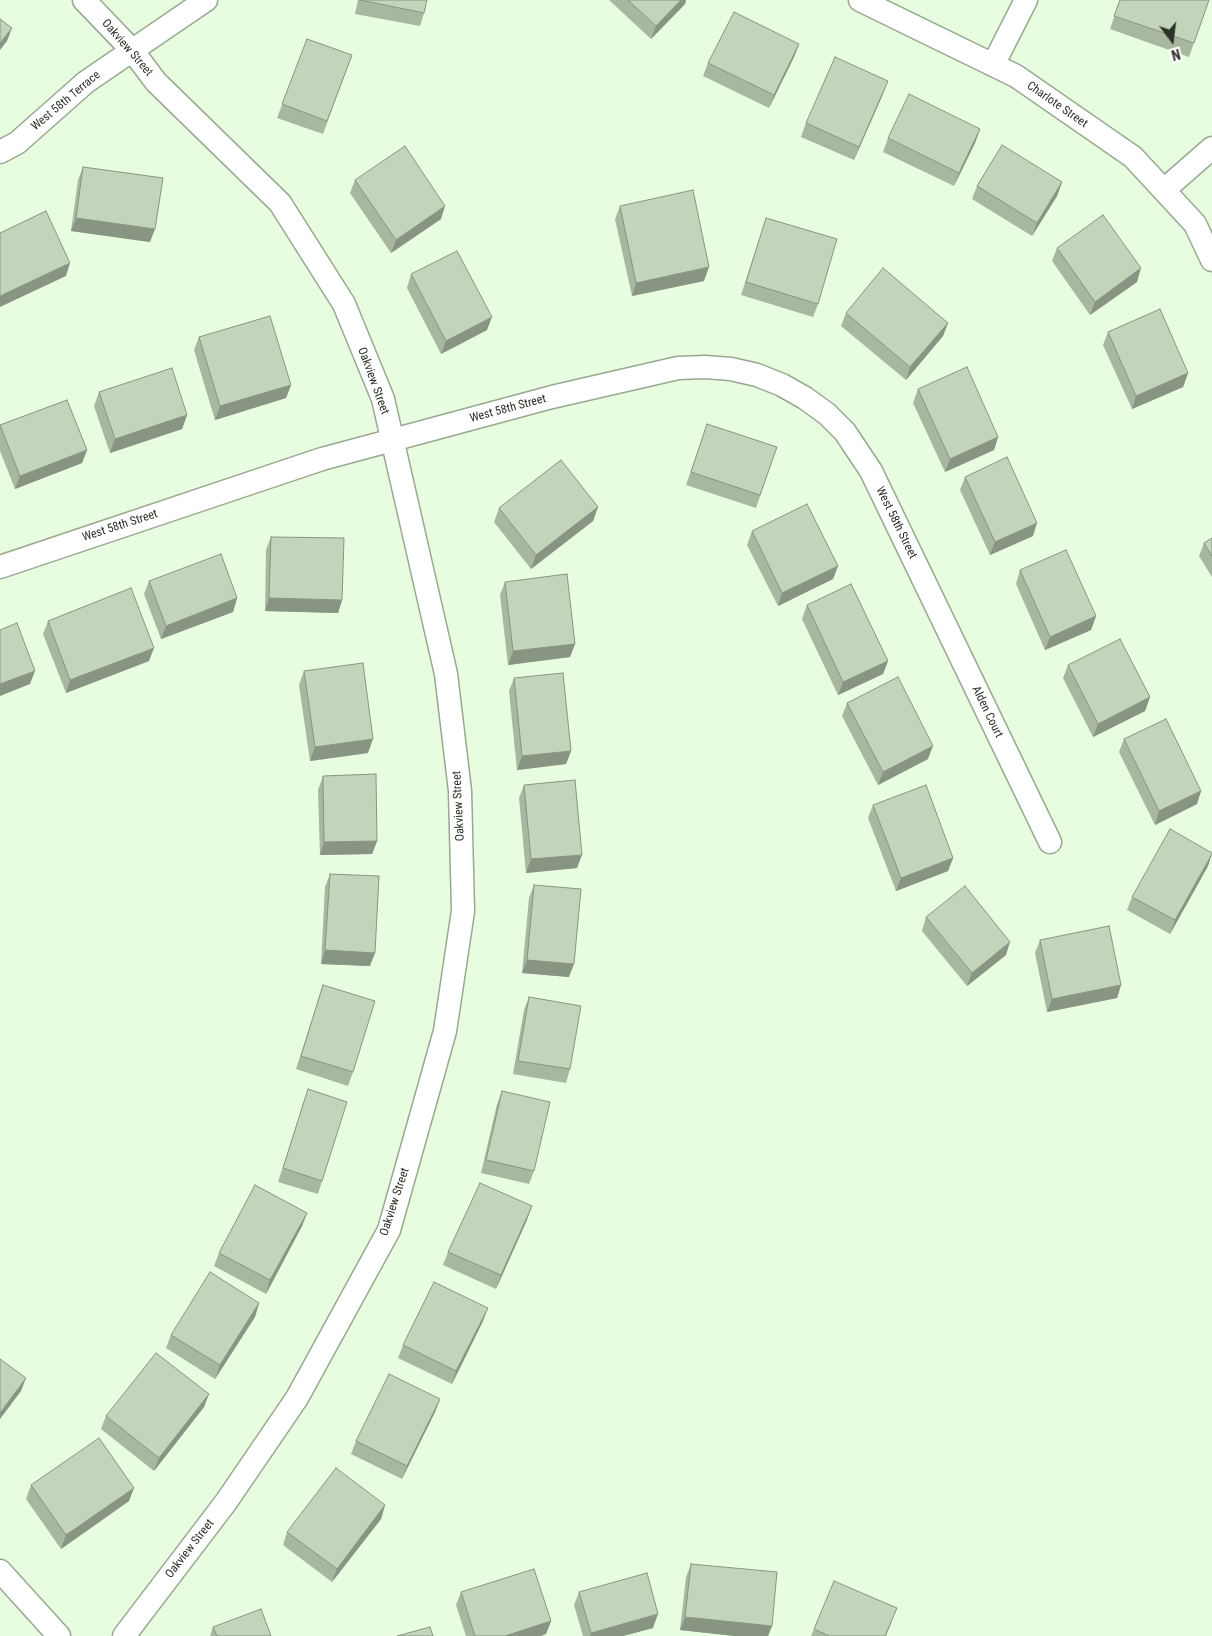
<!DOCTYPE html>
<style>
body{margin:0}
#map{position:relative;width:1212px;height:1636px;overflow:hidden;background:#e8fce0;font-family:"Roboto Condensed",sans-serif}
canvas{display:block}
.north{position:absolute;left:1147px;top:15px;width:50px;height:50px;-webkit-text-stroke:4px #fff;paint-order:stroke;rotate:165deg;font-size:14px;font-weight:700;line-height:20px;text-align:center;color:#2b3228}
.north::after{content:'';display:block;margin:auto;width:18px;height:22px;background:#2b3228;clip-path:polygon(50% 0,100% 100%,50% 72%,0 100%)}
</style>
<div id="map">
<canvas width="1212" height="1636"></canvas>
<div class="north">N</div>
</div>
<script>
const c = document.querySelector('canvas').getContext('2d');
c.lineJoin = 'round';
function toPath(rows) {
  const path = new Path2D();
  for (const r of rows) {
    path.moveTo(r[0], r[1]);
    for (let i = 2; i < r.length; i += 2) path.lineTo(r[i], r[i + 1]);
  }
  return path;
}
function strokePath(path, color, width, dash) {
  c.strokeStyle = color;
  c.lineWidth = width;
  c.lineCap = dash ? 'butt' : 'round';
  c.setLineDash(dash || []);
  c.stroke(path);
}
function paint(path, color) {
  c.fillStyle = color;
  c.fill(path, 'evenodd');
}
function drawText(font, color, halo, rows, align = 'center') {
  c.font = font + ' "Roboto Condensed",sans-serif';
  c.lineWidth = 5;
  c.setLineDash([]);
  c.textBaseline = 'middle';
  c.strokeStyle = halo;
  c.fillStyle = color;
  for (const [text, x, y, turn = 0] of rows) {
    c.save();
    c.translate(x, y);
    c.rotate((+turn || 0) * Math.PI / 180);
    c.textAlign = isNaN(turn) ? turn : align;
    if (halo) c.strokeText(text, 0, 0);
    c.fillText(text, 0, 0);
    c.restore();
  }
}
const minor = toPath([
 [84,0,132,50,156,82,280,203,344,304,383,399,446,674,460,791,463,911,445,1031,389,1230,297,1398,226,1502,124,1636],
 [860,0,1016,76,1133,157,1195,224,1212,260],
 [993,65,1026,0],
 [0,152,17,143,86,82,206,0],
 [1164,190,1212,148],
 [0,567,322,459,552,397,678,368,705,367,731,369,757,375,782,385,805,398,827,414,845,432,871,471,1050,842],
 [0,1571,59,1636]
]);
const wall = toPath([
 [358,0,427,0,424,13,420,26,355,14],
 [609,0,686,0,685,4,651,39],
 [1120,0,1209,0,1189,57,1110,29],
 [307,39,352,55,323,134,277,118],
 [799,44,794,57,769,108,703,76,708,63],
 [883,94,854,160,801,137,806,123],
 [980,129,975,143,954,186,883,152,888,138],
 [83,167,150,242,71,231,78,180],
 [355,180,441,219,391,253,350,193],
 [1062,182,1057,196,1032,236,972,199,977,186],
 [620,206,704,281,632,296,615,219],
 [766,218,818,304,813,317,741,295],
 [1057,248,1137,282,1090,315,1052,261],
 [411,274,487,330,441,354,407,288],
 [846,313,948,323,943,336,906,380,841,326],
 [1108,332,1188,373,1183,387,1132,409,1103,345],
 [199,337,291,385,286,398,215,420,194,350],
 [918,389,998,437,994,450,945,472,913,403],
 [99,392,187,415,182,429,110,453,94,406],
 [707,424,777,447,756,508,686,485],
 [0,425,87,450,82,463,15,489,0,451],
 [965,477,1033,536,990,555,960,490],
 [598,507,593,521,531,569,494,522,499,508],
 [752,531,838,566,833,579,778,606,747,545],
 [271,537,342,600,338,613,265,611,266,550],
 [1212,538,1212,577,1199,556,1204,543],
 [1020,570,1096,616,1091,630,1045,650,1016,584],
 [149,581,237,598,233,612,161,639,144,594],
 [505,582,575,644,570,657,508,665,500,595],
 [807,605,888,661,883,674,838,695,802,619],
 [48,621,149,661,66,693,43,634],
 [1068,665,1150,697,1145,711,1093,737,1063,678],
 [304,671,368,753,310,761,299,685],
 [514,678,571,751,566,764,517,770,509,691],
 [847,703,928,759,878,785,842,716],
 [1124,739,1201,791,1197,804,1155,825,1119,752],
 [323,776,377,841,372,854,320,855,318,790],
 [524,785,577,868,526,873,519,798],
 [873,805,953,858,948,871,896,891,868,818],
 [1208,866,1170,934,1127,910,1132,897],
 [330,874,370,966,321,964,325,887],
 [534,885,569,977,522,973,529,898],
 [926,917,1006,955,967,986,922,931],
 [1040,940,1121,985,1117,998,1047,1012,1035,953],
 [323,985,353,1072,348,1086,296,1069],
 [529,997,570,1069,566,1083,513,1074,524,1010],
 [308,1089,322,1181,318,1194,278,1182],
 [502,1091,534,1171,529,1184,481,1173,497,1104],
 [307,1213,302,1226,266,1294,214,1266,219,1253],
 [527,1220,496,1289,443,1265,448,1252],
 [259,1303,255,1317,215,1379,166,1348,171,1335],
 [483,1321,452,1384,398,1358,403,1345],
 [209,1394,204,1407,154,1471,101,1429,106,1416],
 [440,1399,435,1412,402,1479,351,1454,356,1441],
 [31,1485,129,1501,61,1549,26,1499],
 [385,1505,381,1519,332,1582,283,1545,287,1532],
 [691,1564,772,1626,768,1636,735,1636,680,1630,686,1577],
 [461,1592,551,1621,546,1634,541,1636,466,1636,456,1605],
 [579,1592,653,1628,623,1636,583,1636,574,1605],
 [892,1621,886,1636,811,1636,814,1629],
 [213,1627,271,1636,210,1636]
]);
const shadedWall = toPath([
 [681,0,686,0,685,4,651,39,656,26],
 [12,28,7,41,0,50,0,43],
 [799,44,794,57,769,108,774,95],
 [888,81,883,94,854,160,859,147],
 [980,129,975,143,954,186,959,173],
 [1062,182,1057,196,1032,236,1037,223],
 [445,206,441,219,391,253,396,240],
 [76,218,155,229,150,242,71,231],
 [70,263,66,276,0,307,0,296],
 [709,267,704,281,632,296,636,283],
 [1141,268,1137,282,1090,315,1095,302],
 [492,317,487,330,441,354,446,341],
 [948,323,943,336,906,380,910,367],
 [1188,373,1183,387,1132,409,1136,396],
 [291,385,286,398,215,420,220,406],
 [187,415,182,429,110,453,115,439],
 [998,437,994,450,945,472,950,459],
 [87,450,82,463,15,489,20,476],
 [598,507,593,521,531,569,536,555],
 [1037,523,1033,536,990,555,995,542],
 [838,566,833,579,778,606,782,593],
 [237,598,233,612,161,639,166,626],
 [269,598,342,600,338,613,265,611],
 [1096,616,1091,630,1045,650,1050,637],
 [575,644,570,657,508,665,513,651],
 [154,648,149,661,66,693,70,680],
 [888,661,883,674,838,695,843,682],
 [35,671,30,684,0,696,0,684],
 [1150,697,1145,711,1093,737,1098,724],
 [373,739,368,753,310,761,315,747],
 [933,746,928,759,878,785,883,772],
 [571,751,566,764,517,770,522,756],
 [1201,791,1197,804,1155,825,1159,811],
 [377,841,372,854,320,855,324,842],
 [1212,854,1208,866,1170,934,1175,920],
 [582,855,577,868,526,873,531,859],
 [953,858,948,871,896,891,901,878],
 [1010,942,1006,955,967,986,972,973],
 [325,950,375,953,370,966,321,964],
 [527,960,574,964,569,977,522,973],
 [1121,985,1117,998,1047,1012,1052,999],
 [532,1206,527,1220,496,1289,501,1275],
 [307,1213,302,1226,266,1294,270,1280],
 [259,1303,255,1317,215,1379,220,1365],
 [488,1308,483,1321,452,1384,456,1371],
 [26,1378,21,1391,0,1419,0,1413],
 [209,1394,204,1407,154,1471,159,1458],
 [440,1399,435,1412,402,1479,407,1466],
 [134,1488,129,1501,61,1549,66,1535],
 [385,1505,381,1519,332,1582,337,1569],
 [658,1614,653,1628,623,1636,590,1636,591,1633],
 [685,1617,772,1626,768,1636,735,1636,680,1630],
 [551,1621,546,1634,541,1636,505,1636]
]);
const building = toPath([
 [360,0,427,0,424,13,360,0],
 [628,0,681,0,656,26,628,0],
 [1120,0,1209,0,1194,43,1114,16,1120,0],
 [734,12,799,44,774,95,708,63,734,12],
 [0,19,12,28,0,43,0,19],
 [307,39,352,55,327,121,282,104,307,39],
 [835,57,888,81,859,147,806,123,835,57],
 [909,94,980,129,959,173,888,138,909,94],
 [1002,145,1062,182,1037,223,977,186,1002,145],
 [405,146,445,206,396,240,355,180,405,146],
 [83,167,163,178,155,229,76,218,83,167],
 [693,190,709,267,636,283,620,206,693,190],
 [46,211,70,263,0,296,0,233,46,211],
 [1103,215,1141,268,1095,302,1057,248,1103,215],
 [766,218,837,239,818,304,746,282,766,218],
 [457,251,492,317,446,341,411,274,457,251],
 [883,268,948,323,910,367,846,313,883,268],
 [1160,309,1188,373,1136,396,1108,332,1160,309],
 [270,316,291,385,220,406,199,337,270,316],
 [967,367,998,437,950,459,918,389,967,367],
 [172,368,187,415,115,439,99,392,172,368],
 [67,400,87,450,20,476,0,425,67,400],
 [707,424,777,447,760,495,691,472,707,424],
 [1007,457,1037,523,995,542,965,477,1007,457],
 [561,460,598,507,536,555,499,508,561,460],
 [807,504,838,566,782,593,752,531,807,504],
 [271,537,344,538,342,600,269,598,271,537],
 [1212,538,1212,556,1204,543,1212,538],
 [1066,550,1096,616,1050,637,1020,570,1066,550],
 [221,554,237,598,166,626,149,581,221,554],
 [567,574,575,644,513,651,505,582,567,574],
 [851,584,888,661,843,682,807,605,851,584],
 [131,588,154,648,70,680,48,621,131,588],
 [17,623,35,671,0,684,0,630,17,623],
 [1120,639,1150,697,1098,724,1068,665,1120,639],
 [363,663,373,739,315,747,304,671,363,663],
 [563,673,571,751,522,756,514,678,563,673],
 [898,677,933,746,883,772,847,703,898,677],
 [1166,719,1201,791,1159,811,1124,739,1166,719],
 [376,774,377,841,324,842,323,776,376,774],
 [575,780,582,855,531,859,524,785,575,780],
 [926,785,953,858,901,878,873,805,926,785],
 [1170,829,1212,853,1212,854,1175,920,1132,897,1170,829],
 [330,874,379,876,375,953,325,950,330,874],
 [534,885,581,889,574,964,527,960,534,885],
 [965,886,1010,942,972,973,926,917,965,886],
 [1109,926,1121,985,1052,999,1040,940,1109,926],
 [323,985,375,1001,353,1072,301,1056,323,985],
 [529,997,581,1006,570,1069,518,1061,529,997],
 [308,1089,347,1102,322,1181,283,1168,308,1089],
 [502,1091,550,1102,534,1171,486,1160,502,1091],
 [480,1183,532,1206,501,1275,448,1252,480,1183],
 [255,1185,307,1213,270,1280,219,1253,255,1185],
 [210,1272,259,1303,220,1365,171,1335,210,1272],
 [434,1282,488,1308,456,1371,403,1345,434,1282],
 [156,1353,209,1394,159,1458,106,1416,156,1353],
 [0,1359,26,1378,0,1413,0,1359],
 [389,1374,440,1399,407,1466,356,1441,389,1374],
 [99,1438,134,1488,66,1535,31,1485,99,1438],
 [336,1468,385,1505,337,1569,287,1532,336,1468],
 [691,1564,777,1572,772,1626,685,1617,691,1564],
 [534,1569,551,1621,505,1636,475,1636,461,1592,534,1569],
 [647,1573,658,1614,591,1633,579,1592,647,1573],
 [834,1581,897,1608,885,1636,829,1636,814,1629,834,1581],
 [261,1609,271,1636,217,1636,213,1627,261,1609],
 [430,1627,433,1636,397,1636,430,1627]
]);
const streetNames = [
 ["Oakview Street",127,48,49],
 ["West 58th Terrace",66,101,-40],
 ["Charlote Street",1057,105,35],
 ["Oakview Street",373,381,70],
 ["West 58th Street",508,409,-15],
 ["West 58th Street",896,523,64],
 ["West 58th Street",120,526,-18],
 ["Alden Court",987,712,64],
 ["Oakview Street",459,806,-93],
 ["Oakview Street",395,1202,-72],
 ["Oakview Street",190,1549,-52]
];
strokePath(minor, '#97a990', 25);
strokePath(minor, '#fff', 22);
paint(wall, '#a7b7a0');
paint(shadedWall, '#889582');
paint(building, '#c2d5ba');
strokePath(building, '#889582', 1);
drawText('12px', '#2b3228', '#fff', streetNames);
</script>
